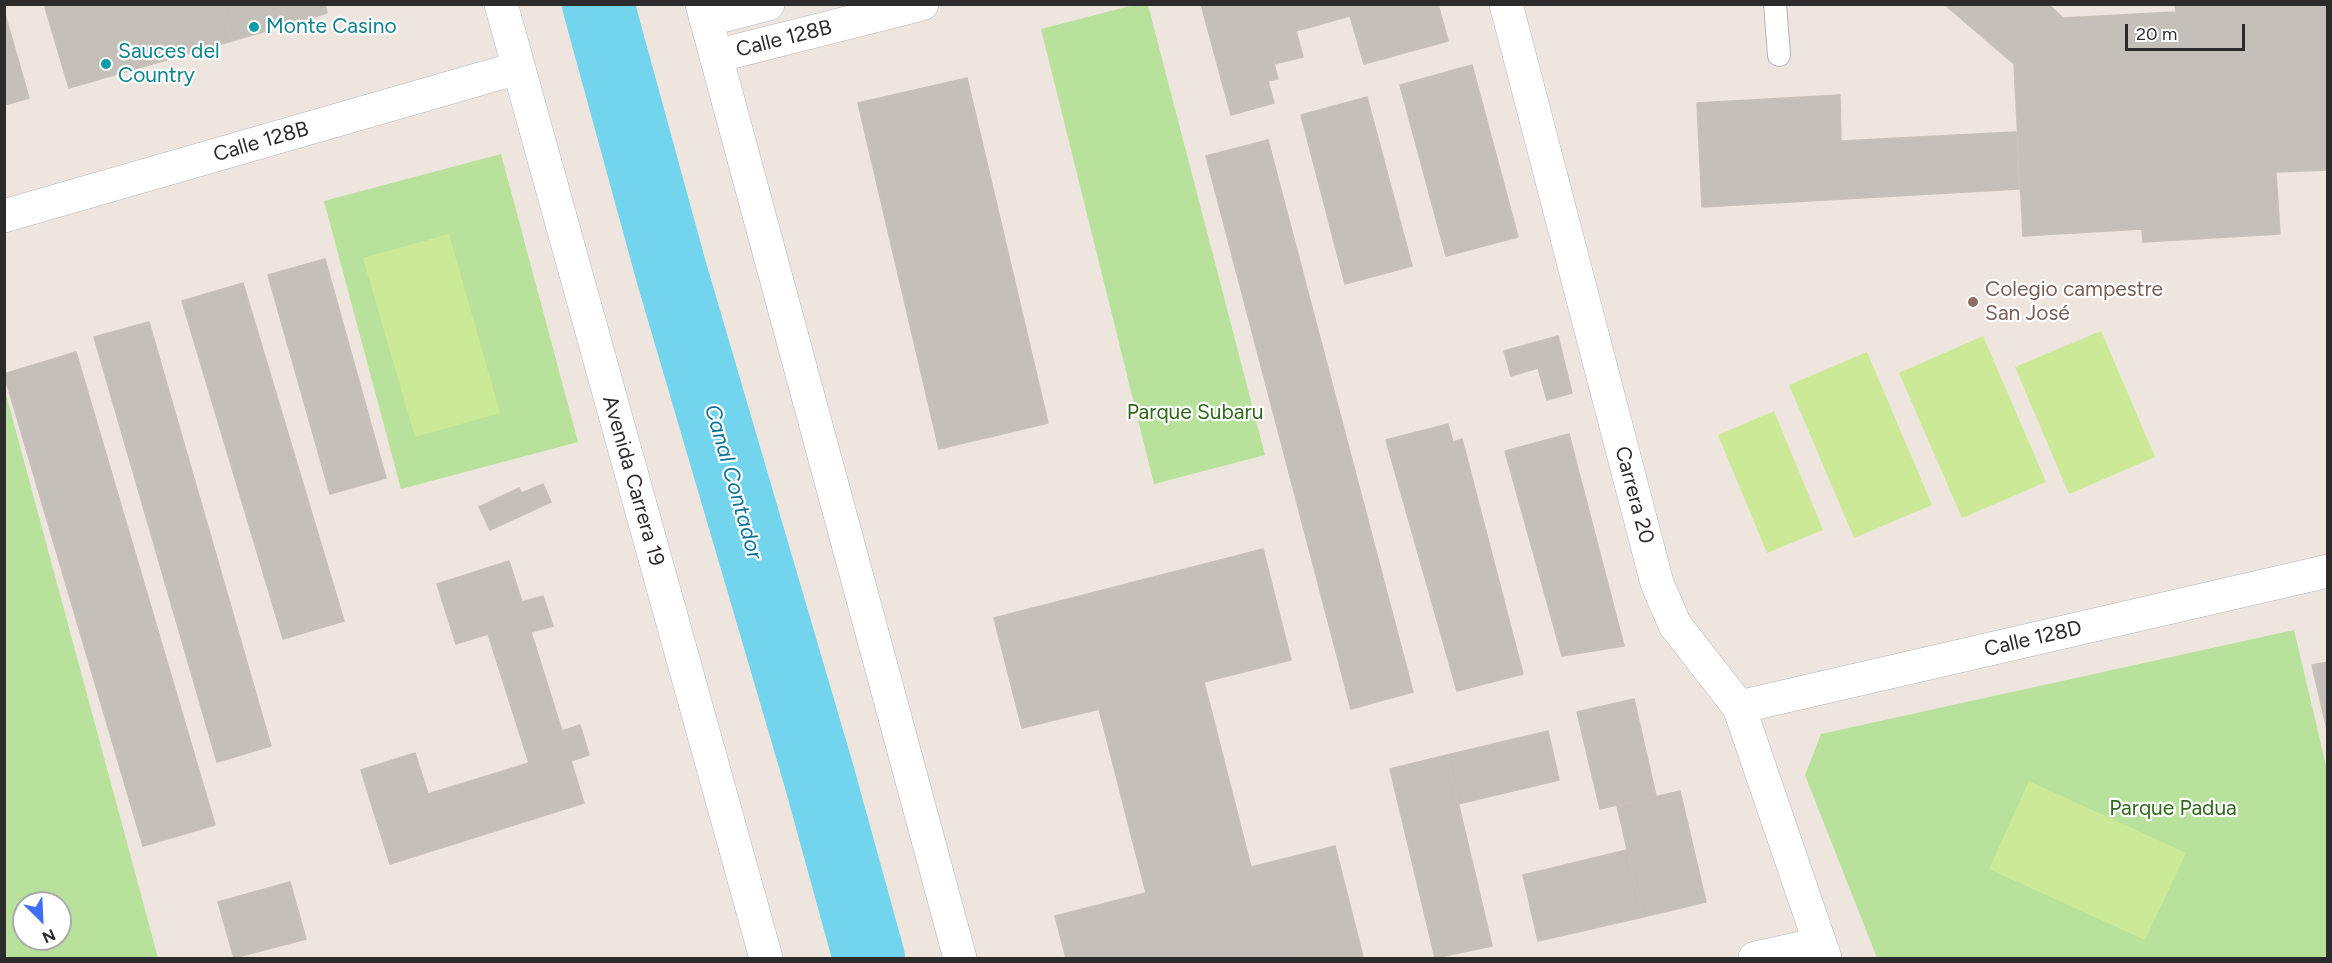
<!DOCTYPE html>
<meta charset="utf-8">
<style>
body{margin:0}
#map{position:relative;width:2332px;height:963px;overflow:hidden;background:#ede5de;font-family:Figtree,sans-serif}
canvas{display:block}
.frame{position:absolute;inset:0;border:6px solid #2b2b2b;pointer-events:none}
.north{position:absolute;left:12px;top:891px;width:60px;height:60px;box-sizing:border-box;background:#fff;border:2px solid #aaa;border-radius:50%;rotate:156deg;font-size:16px;font-weight:700;line-height:24px;text-align:center;color:#2b2b2b}
.north::after{content:'';display:block;margin:auto;width:21px;height:27px;background:#406ef7;clip-path:polygon(50% 0,100% 100%,50% 72%,0 100%)}
.scale{position:absolute;left:2125px;top:24px;width:120px;height:27px;box-sizing:border-box;border:3px solid #2b2b2b;border-top:0;padding-left:8px;font-size:18px;line-height:21px;white-space:nowrap;color:#2b2b2b;-webkit-text-stroke:4px #fff;paint-order:stroke}
</style>
<div id="map">
<canvas width="2332" height="963"></canvas>
<div class="frame"></div>
<div class="north">N</div>
<div class="scale">20 m</div>
</div>
<script>
const c = document.querySelector('canvas').getContext('2d');
c.lineJoin = 'round';
function paint(path, color) {
  c.fillStyle = color;
  c.fill(path, 'evenodd');
}
function toPath(rows) {
  const path = new Path2D();
  for (const r of rows) {
    path.moveTo(r[0], r[1]);
    for (let i = 2; i < r.length; i += 2) path.lineTo(r[i], r[i + 1]);
  }
  return path;
}
function strokePath(path, color, width, dash) {
  c.strokeStyle = color;
  c.lineWidth = width;
  c.lineCap = dash ? 'butt' : 'round';
  c.setLineDash(dash || []);
  c.stroke(path);
}
function drawText(font, color, halo, rows, align = 'center') {
  c.font = font + ' Figtree,sans-serif';
  c.lineWidth = 4.5;
  c.setLineDash([]);
  c.textBaseline = 'middle';
  c.strokeStyle = halo;
  c.fillStyle = color;
  for (const [text, x, y, turn = 0] of rows) {
    c.save();
    c.translate(x, y);
    c.rotate((+turn || 0) * Math.PI / 180);
    c.textAlign = isNaN(turn) ? turn : align;
    if (halo) c.strokeText(text, 0, 0);
    c.fillText(text, 0, 0);
    c.restore();
  }
}
const green = toPath([
 [1134,5,1148,5,1265,455,1154,484,1041,29],
 [501,154,578,442,401,489,324,201],
 [4,387,133,865,158,958,5,958],
 [24,903,60,903,60,939,24,939],
 [2294,630,2327,770,2327,958,1877,958,1805,775,1821,734]
]);
const pitch = toPath([
 [449,234,500,413,415,437,363,258],
 [2101,331,2155,457,2069,494,2015,367],
 [1983,336,2046,482,1962,518,1899,373],
 [1867,352,1932,505,1854,538,1789,385],
 [1774,411,1823,530,1767,553,1718,435],
 [2029,781,2186,853,2145,940,1989,869]
]);
const river = toPath([
 [598,4,671,271,819,776,869,958]
]);
const building = toPath([
 [44,4,222,4,232,41,69,88,44,4],
 [222,4,325,4,327,13,232,41,222,4],
 [1201,4,1438,4,1448,41,1364,64,1350,16,1296,31,1303,57,1274,64,1278,79,1268,81,1274,103,1231,115,1201,4],
 [1944,4,2048,4,2063,18,2176,12,2175,4,2328,4,2328,170,2276,172,2280,234,2143,242,2142,229,2023,236,2014,64,1944,4],
 [4,11,29,98,4,105,4,11],
 [1472,65,1518,237,1446,256,1400,85,1472,65],
 [967,78,1048,423,939,449,858,103,967,78],
 [1840,95,1841,141,2016,132,2019,189,1702,207,1697,103,1840,95],
 [1367,97,1412,266,1345,284,1301,115,1367,97],
 [1268,140,1413,692,1351,709,1206,156,1268,140],
 [325,259,386,478,330,494,268,275,325,259],
 [243,283,344,621,283,639,182,301,243,283],
 [149,322,271,746,217,762,94,337,149,322],
 [1558,336,1572,393,1547,400,1538,368,1511,376,1504,351,1558,336],
 [76,352,215,825,143,846,4,374,76,352],
 [1448,424,1453,442,1462,439,1523,674,1457,691,1386,440,1448,424],
 [1569,434,1624,646,1562,656,1505,451,1569,434],
 [543,484,551,502,490,530,479,507,519,488,522,493,543,484],
 [1263,549,1291,660,1204,682,1251,867,1335,846,1363,957,1066,958,1055,916,1146,893,1099,709,1022,728,994,618,1263,549],
 [509,561,522,602,543,596,553,626,531,632,562,731,580,725,589,755,571,761,584,803,390,864,361,770,415,753,428,794,529,763,488,634,456,644,437,584,509,561],
 [2328,662,2328,734,2312,665,2328,662],
 [1634,699,1656,796,1600,809,1577,712,1634,699],
 [1548,731,1559,780,1458,804,1447,755,1548,731],
 [1447,755,1492,946,1435,958,1390,769,1447,755],
 [1680,791,1706,902,1643,917,1617,806,1680,791],
 [1627,850,1643,917,1538,941,1523,875,1627,850],
 [290,882,306,939,234,958,218,902,290,882]
]);
const lane = toPath([
 [1775,4,1779,55]
]);
const street = toPath([
 [1506,4,1657,583,1675,625,1739,707,1825,958],
 [706,20,768,4],
 [716,56,922,4],
 [4,216,518,68],
 [1739,707,2328,571],
 [1755,958,1819,944]
]);
const secondary = toPath([
 [501,4,766,958],
 [702,4,960,958]
]);
const markers = [
 [254,27,6,"#0f9aa8"],
 [106,64,6,"#0f9aa8"],
 [1973,302,6,"#8d6e63"]
];
const cultureNames = [
 ["Monte Casino",266,27],
 ["Sauces del",118,52],
 ["Country",118,76]
];
const streetNames = [
 ["Calle 128B",784,39,-14],
 ["Calle 128B",261,142,-16],
 ["Avenida Carrera 19",633,481,74],
 ["Carrera 20",1634,495,75],
 ["Calle 128D",2033,639,-13]
];
const educationNames = [
 ["Colegio campestre",1985,290],
 ["San José",1985,314]
];
const parkNames = [
 ["Parque Subaru",1195,413],
 ["Parque Padua",2173,809]
];
const waterNames = [
 ["Canal Contador",733,482,74]
];
paint(green, '#b8e29b');
paint(pitch, '#cce997');
strokePath(river, '#72d4ed', 72);
paint(building, '#c5bfba');
strokePath(building, '#c8c1b7', 1.5);
strokePath(lane, '#b1b5bf', 24);
strokePath(street, '#b1b5bf', 34);
strokePath(secondary, '#b1b5bf', 34);
strokePath(lane, '#fff', 22);
strokePath(street, '#fff', 33);
strokePath(secondary, '#fff', 33);
for (const [x, y, r, color] of markers) {
  const dot = new Path2D();
  dot.arc(x, y, r, 0, 2 * Math.PI);
  c.fillStyle = color;
  c.fill(dot);
  strokePath(dot, '#fff', 2);
}
drawText('21px', '#0d838f', '#fff', cultureNames, 'left');
drawText('21px', '#2b2b2b', '#fff', streetNames);
drawText('21px', '#785e54', '#fff', educationNames, 'left');
drawText('21px', '#30681b', '#fff', parkNames);
drawText('italic 22px', '#0f749b', '#fff', waterNames);
</script>
